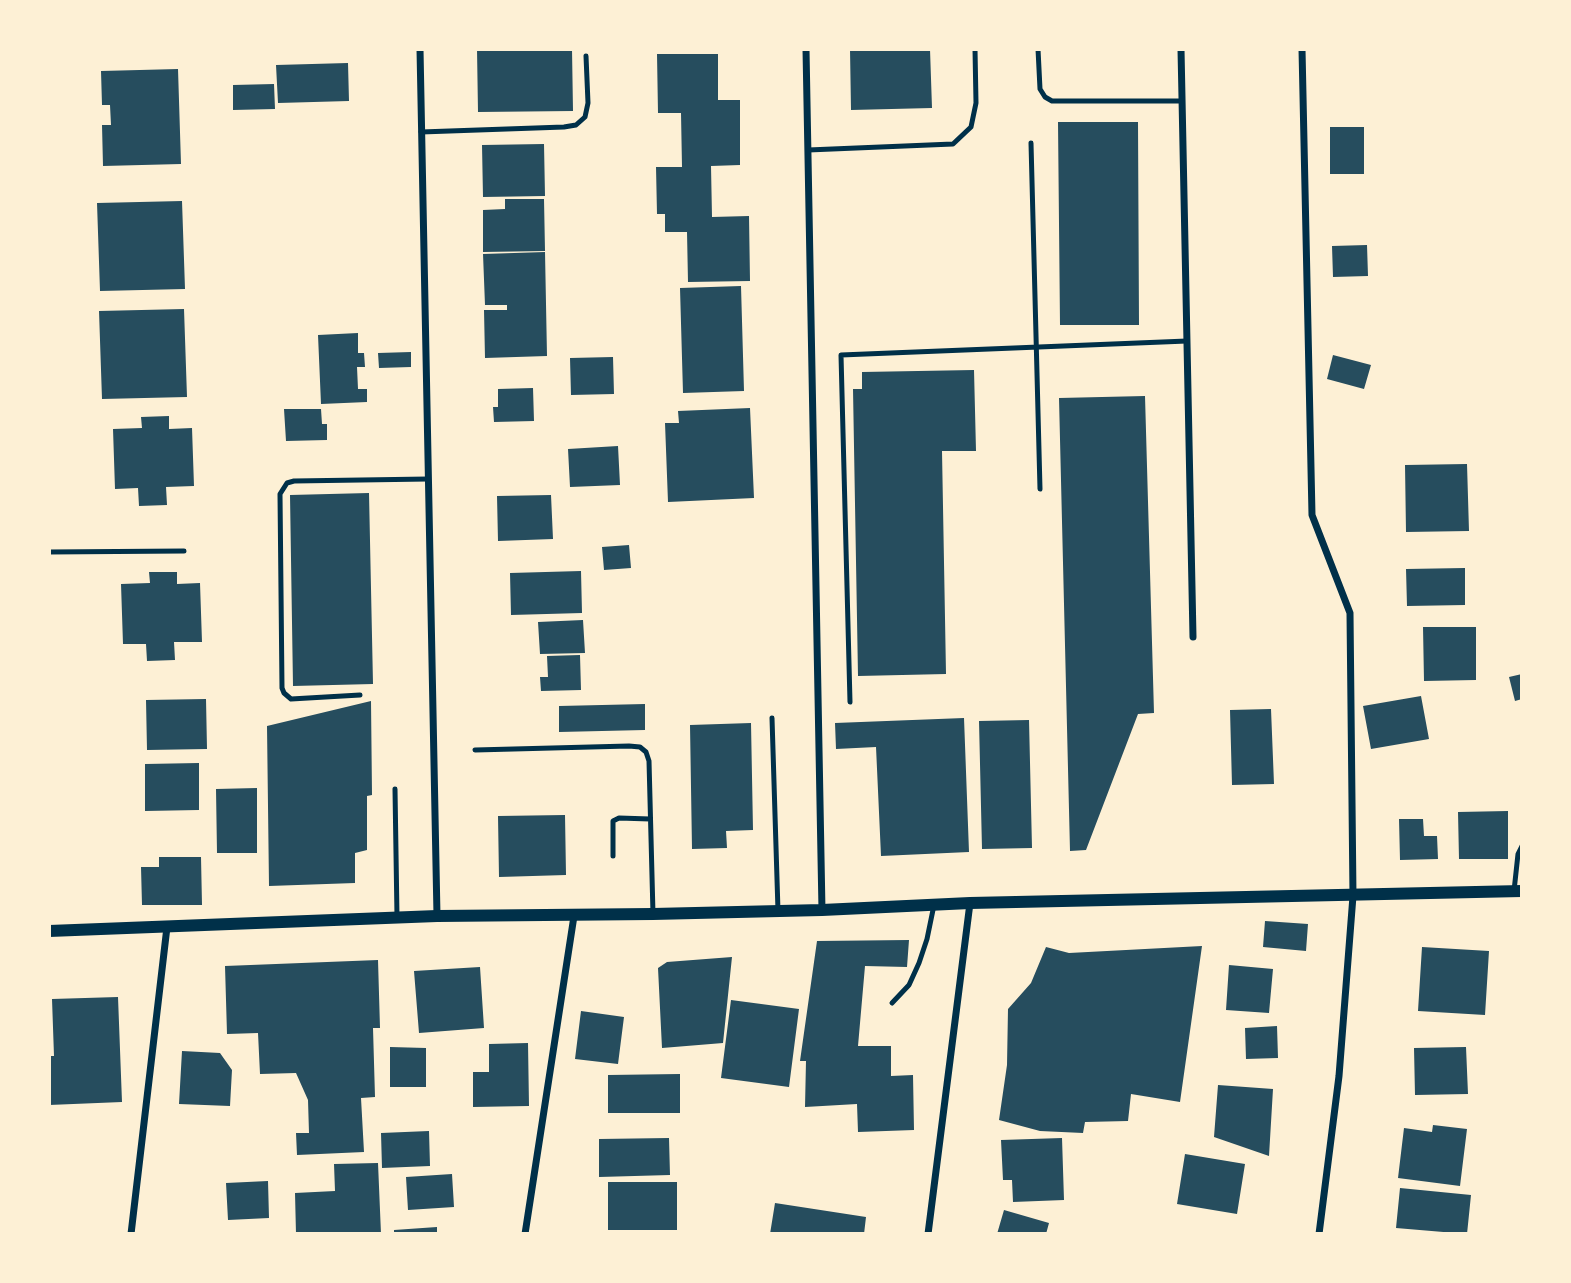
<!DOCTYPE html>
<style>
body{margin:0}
#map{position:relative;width:1571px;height:1283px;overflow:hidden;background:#fdf0d5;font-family:Lato,sans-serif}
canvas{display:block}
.frame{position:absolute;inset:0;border:51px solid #fdf0d5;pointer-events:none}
</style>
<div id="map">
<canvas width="1571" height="1283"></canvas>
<div class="frame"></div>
</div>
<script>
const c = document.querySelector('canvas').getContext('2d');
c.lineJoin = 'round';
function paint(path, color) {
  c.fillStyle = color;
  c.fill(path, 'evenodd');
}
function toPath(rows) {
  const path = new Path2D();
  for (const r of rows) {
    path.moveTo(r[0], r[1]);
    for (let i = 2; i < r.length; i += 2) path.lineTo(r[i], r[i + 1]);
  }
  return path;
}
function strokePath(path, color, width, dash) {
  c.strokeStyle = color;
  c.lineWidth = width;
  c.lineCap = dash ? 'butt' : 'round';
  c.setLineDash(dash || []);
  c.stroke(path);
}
const building = toPath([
 [477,49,572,49,573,111,478,112],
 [850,49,930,49,932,108,851,110],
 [657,54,718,54,718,100,740,100,740,165,711,166,712,217,749,216,750,281,688,282,687,232,665,232,665,214,657,214,656,167,682,167,681,113,658,113],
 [348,63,349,101,278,103,276,65],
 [178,69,181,164,103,166,102,125,111,125,110,105,102,105,101,71],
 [274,84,275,109,233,110,233,85],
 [1058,122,1138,122,1139,325,1060,325],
 [1330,127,1364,127,1364,174,1330,174],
 [544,144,545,196,483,197,482,145],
 [505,199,544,199,545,251,483,252,483,210,505,209],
 [182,201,185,289,100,291,97,203],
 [1367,245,1368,276,1333,277,1332,246],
 [545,252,547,356,485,358,484,310,507,310,507,305,485,305,483,254],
 [741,286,744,391,683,393,680,288],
 [184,309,187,397,102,399,99,311],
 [358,333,358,353,364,353,365,367,357,367,358,389,367,389,367,402,321,404,318,335],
 [411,352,411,367,379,368,378,353],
 [1333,355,1371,365,1364,389,1327,379],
 [613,357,614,394,571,395,570,358],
 [974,370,976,451,942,451,946,674,858,676,853,389,862,389,862,372],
 [533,388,534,421,494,422,493,407,498,407,498,389],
 [1145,396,1154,713,1138,714,1086,850,1070,851,1059,398],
 [750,408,754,498,668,502,665,423,679,423,678,411],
 [284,409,321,409,322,424,327,424,327,440,286,441],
 [169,416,169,429,192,428,194,486,166,487,167,505,139,506,138,488,115,489,113,429,142,428,141,417],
 [618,446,620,485,570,487,568,449],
 [1467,464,1469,531,1406,532,1405,465],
 [369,493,373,684,293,686,290,495],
 [551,495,553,539,498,541,497,496],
 [629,545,631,568,604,570,602,547],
 [1465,568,1465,605,1407,606,1406,569],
 [581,571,582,613,511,615,510,573],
 [149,572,177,572,177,584,200,583,202,642,174,642,175,660,147,661,146,644,123,644,121,584,150,583],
 [583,620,585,653,540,654,538,622],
 [1423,627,1476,627,1476,680,1424,681],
 [580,655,581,690,541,691,540,677,548,677,547,656],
 [1522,674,1522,699,1515,701,1509,677],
 [1421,696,1429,739,1371,749,1363,706],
 [206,699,207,749,147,750,146,700],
 [371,701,372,795,367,796,367,850,355,853,355,883,269,886,267,726],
 [645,704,645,730,559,732,559,706],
 [1271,709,1274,784,1232,785,1230,710],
 [964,718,969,852,881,856,876,747,836,749,835,723],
 [1029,720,1032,848,982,849,979,721],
 [751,723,753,830,726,831,727,848,692,849,690,725],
 [199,763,199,810,145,811,145,764],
 [257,788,257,853,217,853,216,789],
 [1508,811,1508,859,1459,859,1458,812],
 [565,815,566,875,499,877,498,816],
 [1399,819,1423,819,1424,836,1437,836,1438,859,1400,860],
 [159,857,201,857,202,905,142,905,141,867,159,867],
 [1265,921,1308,924,1306,951,1263,947],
 [909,940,907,967,865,966,858,1046,891,1046,891,1076,913,1075,914,1130,858,1132,857,1104,805,1107,806,1061,800,1061,817,941],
 [1202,946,1180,1102,1131,1094,1128,1121,1085,1122,1083,1133,1040,1131,999,1120,1007,1065,1008,1009,1031,983,1046,947,1069,953],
 [1422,947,1489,951,1485,1015,1418,1011],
 [732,957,723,1043,662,1048,658,968,667,962],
 [378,960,380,1028,373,1028,375,1097,361,1098,364,1152,297,1155,296,1133,309,1133,308,1100,296,1073,260,1074,258,1033,227,1034,225,966],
 [1229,965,1273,969,1269,1013,1226,1010],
 [480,967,484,1028,419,1033,414,971],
 [118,997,122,1102,49,1105,49,1056,54,1056,52,999],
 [731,1000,799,1009,789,1087,721,1078],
 [581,1011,624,1017,618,1064,575,1059],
 [1277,1026,1278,1058,1246,1059,1245,1028],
 [528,1043,529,1106,473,1107,473,1072,489,1072,489,1044],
 [390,1047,426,1048,426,1087,390,1087],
 [1466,1047,1468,1094,1415,1095,1414,1048],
 [182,1051,220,1053,232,1070,230,1106,179,1104],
 [680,1074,680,1113,608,1113,608,1075],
 [1218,1085,1273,1089,1269,1156,1214,1137],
 [1433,1125,1467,1129,1460,1186,1398,1178,1404,1128,1432,1132],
 [429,1131,430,1166,382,1168,381,1133],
 [669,1138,670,1175,599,1177,599,1139],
 [1062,1138,1064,1200,1013,1202,1012,1180,1003,1180,1001,1140],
 [1185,1154,1245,1164,1237,1214,1177,1204],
 [378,1163,381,1234,296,1234,295,1193,335,1191,334,1164],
 [452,1174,454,1207,408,1210,406,1177],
 [268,1181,269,1218,228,1220,226,1183],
 [608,1182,677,1182,677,1230,608,1230],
 [1400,1188,1471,1195,1467,1234,1396,1228],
 [775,1203,866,1217,864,1234,770,1234],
 [1004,1210,1049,1223,1046,1234,997,1234],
 [437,1227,437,1234,394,1234,394,1230]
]);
const service = toPath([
 [1038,49,1040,89,1045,97,1052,101,1182,101],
 [421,132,564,127,576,125,585,117,588,103,586,56],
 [1031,143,1040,489],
 [808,150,953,144,971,127,976,103,975,49],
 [49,552,184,551],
 [360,695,291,699,284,693,282,688,280,494,287,483,294,481,428,479],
 [850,702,841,355,1187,341],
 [772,718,778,911],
 [475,750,629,746,640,747,646,752,649,761,653,914],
 [395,789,397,917],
 [613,856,613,821,619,818,650,819],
 [1514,891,1518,854,1522,846],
 [892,1003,909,985,919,963,927,939,934,905]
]);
const minor = toPath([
 [420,49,437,916],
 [806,49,822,910],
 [1181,49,1193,637],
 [1302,49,1312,515,1350,613,1353,896,1339,1076,1319,1234],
 [131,1234,167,927],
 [525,1234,574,916],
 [928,1234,970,903]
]);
const tertiary = toPath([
 [49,931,437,916,653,914,822,910,970,903,1522,891]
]);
paint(building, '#264d5e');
strokePath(service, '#003049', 5);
strokePath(minor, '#003049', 7);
strokePath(tertiary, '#003049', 12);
</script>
